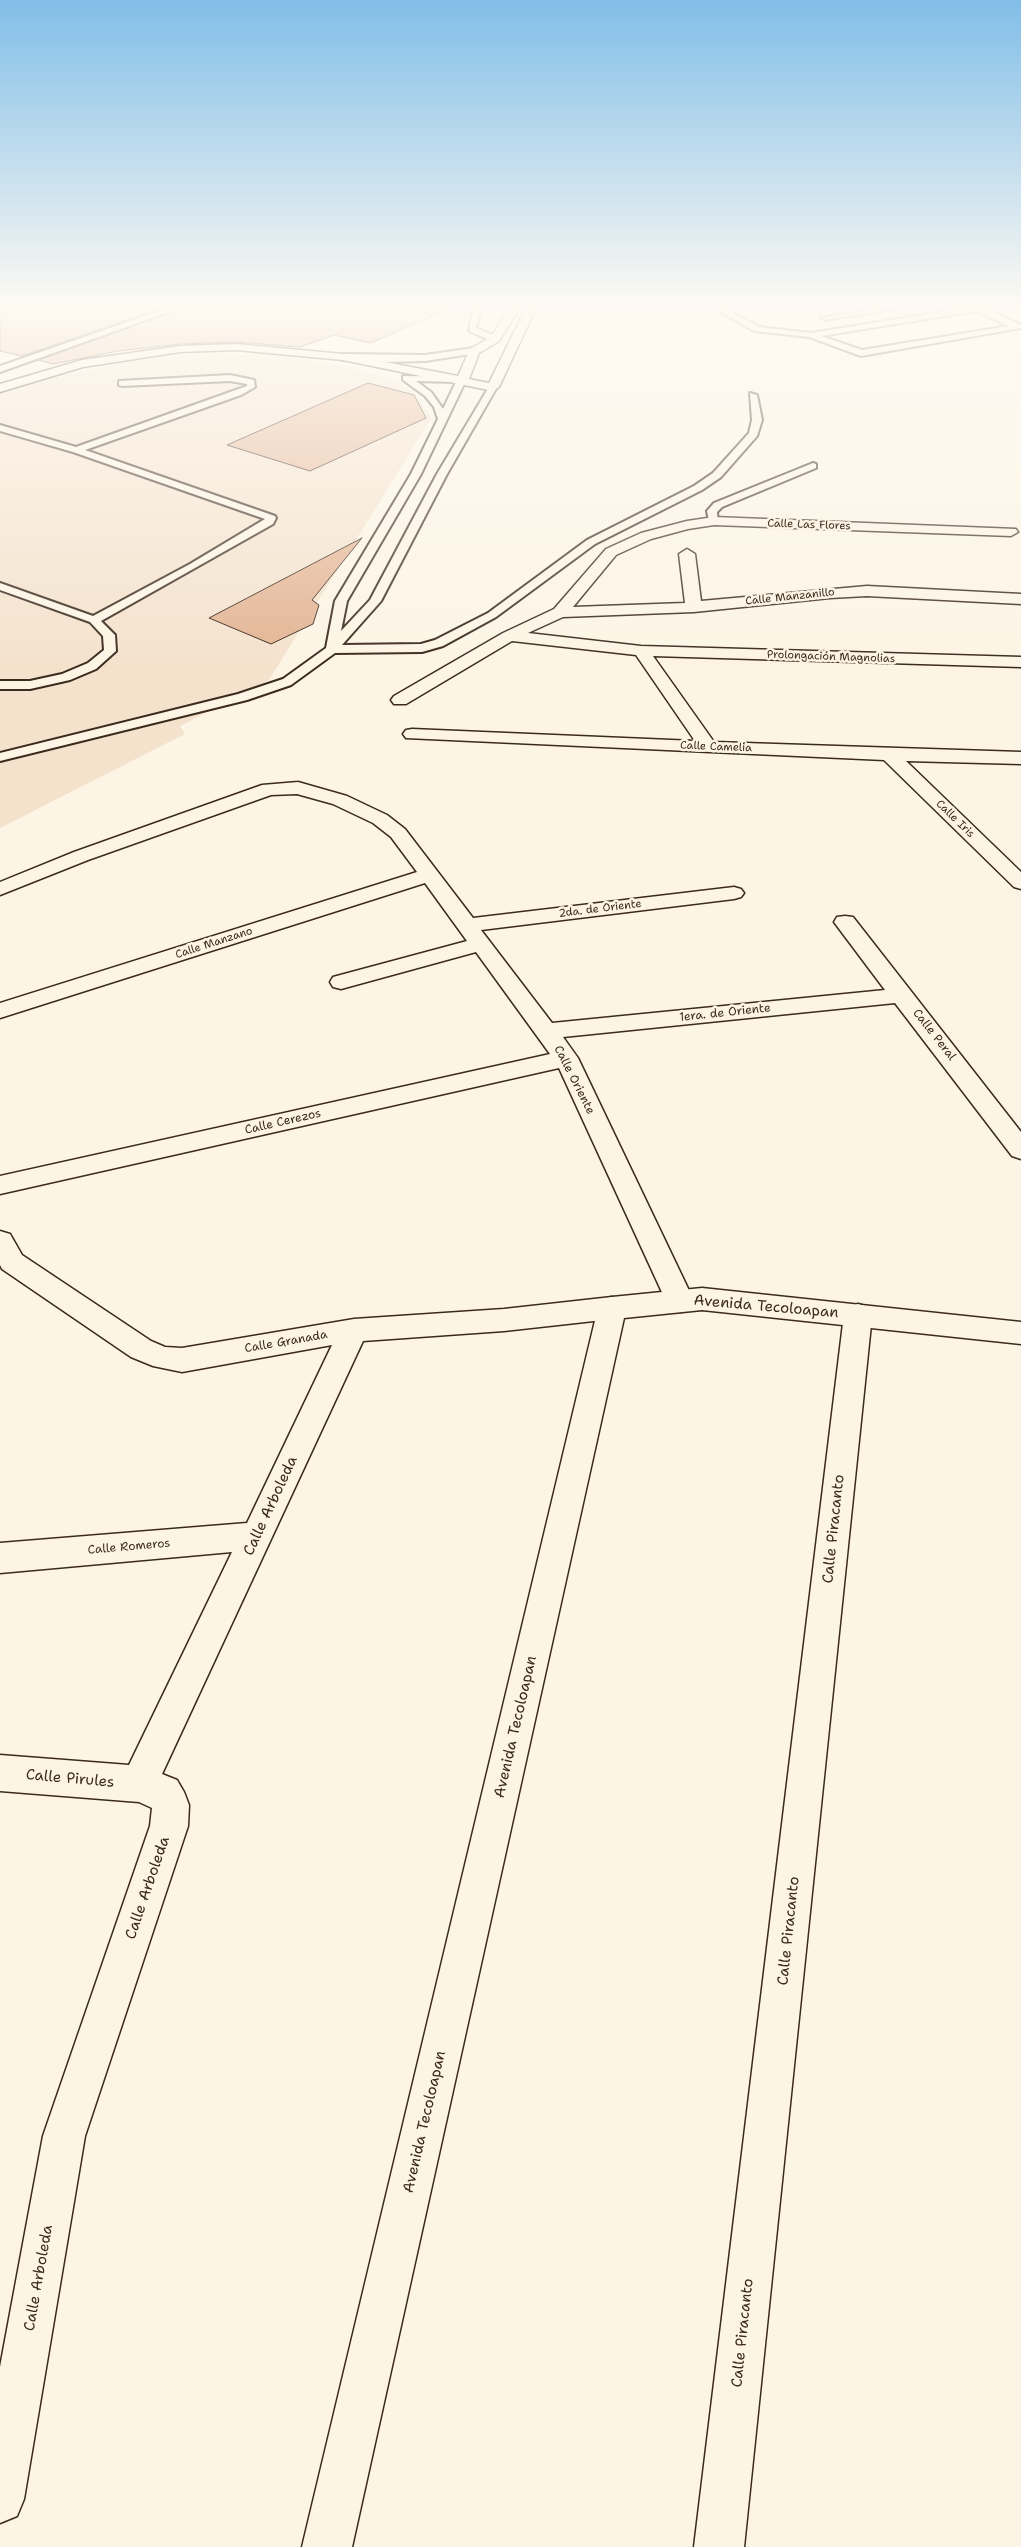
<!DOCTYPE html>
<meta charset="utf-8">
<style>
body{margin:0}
canvas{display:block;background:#fcf5e5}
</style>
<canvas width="1021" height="2547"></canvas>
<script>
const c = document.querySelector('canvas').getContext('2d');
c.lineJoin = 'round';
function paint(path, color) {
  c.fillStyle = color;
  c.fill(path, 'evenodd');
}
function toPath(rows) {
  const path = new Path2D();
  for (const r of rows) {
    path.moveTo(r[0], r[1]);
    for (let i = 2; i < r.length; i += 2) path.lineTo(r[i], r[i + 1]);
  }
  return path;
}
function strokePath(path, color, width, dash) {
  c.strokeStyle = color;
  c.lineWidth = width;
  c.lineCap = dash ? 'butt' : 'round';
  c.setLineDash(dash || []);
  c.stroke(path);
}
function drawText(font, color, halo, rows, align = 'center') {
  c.font = font + ' "Shantell Sans",sans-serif';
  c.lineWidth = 5;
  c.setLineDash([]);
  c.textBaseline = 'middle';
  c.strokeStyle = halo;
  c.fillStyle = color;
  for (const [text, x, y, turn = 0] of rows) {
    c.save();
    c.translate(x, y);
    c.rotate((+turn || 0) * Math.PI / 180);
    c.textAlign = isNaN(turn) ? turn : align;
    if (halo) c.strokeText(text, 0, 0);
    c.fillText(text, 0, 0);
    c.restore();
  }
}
const built = toPath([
 [200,354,270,354,329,363,382,376,414,391,431,419,269,680,180,726,185,734,0,828,0,392,26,383,132,361]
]);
const building = toPath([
 [0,308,162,308,22,356,0,351,0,308],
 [182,308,450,308,371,343,334,335,300,347,236,342,180,344,118,351,53,364,38,360,182,308],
 [368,383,414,395,426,418,310,471,227,445,368,383],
 [362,538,312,600,319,605,313,624,271,644,209,618,362,538]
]);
const lane = toPath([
 [168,308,180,308,0,372,0,366,168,308],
 [468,308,476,308,480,314,476,328,498,337,498,341,492,341,469,331,472,314,468,308],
 [714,308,724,308,759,327,811,333,966,308,986,308,1021,325,1021,328,861,356,809,337,754,331,714,308],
 [976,311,1009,326,862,350,821,336,976,311],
 [879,308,894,309,825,320,821,318,879,308],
 [474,348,477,349,477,353,425,361,387,362,343,360,339,357,343,354,425,355,474,348],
 [230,375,254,380,255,387,241,395,85,450,275,516,276,518,273,524,101,621,115,635,116,651,96,669,70,680,30,689,0,689,0,681,30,681,62,674,88,663,104,650,103,636,90,622,0,590,0,583,93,616,190,564,265,519,73,452,0,431,0,425,76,447,247,386,247,384,230,381,122,386,119,385,119,381,230,375],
 [403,376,462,377,466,380,421,474,347,601,341,631,370,600,437,474,489,387,493,384,497,387,447,474,381,601,342,645,421,644,435,640,488,613,587,540,694,486,713,473,749,433,752,420,750,393,757,395,762,420,757,436,721,477,702,490,595,544,496,617,443,646,422,652,335,653,291,685,247,700,0,761,0,753,238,694,283,679,326,648,335,601,411,474,438,419,434,407,425,396,403,380,403,376],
 [416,381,456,382,443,409,431,392,416,381],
 [813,463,816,464,816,468,722,507,717,512,718,523,714,524,709,521,707,511,714,503,813,463]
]);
const street = toPath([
 [509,308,519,309,499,341,479,353,469,379,489,383,526,308,536,308,499,387,493,391,343,360,236,350,180,352,83,367,0,392,0,384,82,360,180,346,236,344,343,354,458,376,470,349,491,337,509,308],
 [714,517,1016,529,1018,532,1011,536,714,525,688,529,651,539,616,555,573,607,685,603,679,554,687,549,695,554,701,601,867,586,1021,594,1021,604,867,596,830,598,694,612,563,617,528,633,641,646,1021,657,1021,667,653,656,714,742,1021,752,1021,764,906,761,1021,872,1021,889,1014,887,884,760,406,738,403,734,406,730,412,729,695,741,636,655,512,641,406,704,394,704,391,700,394,696,503,633,554,609,606,549,641,533,687,521,714,517],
 [298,782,347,796,387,815,405,829,473,918,734,887,741,889,744,893,741,897,734,899,481,930,552,1023,885,990,834,922,837,917,845,916,853,917,1021,1132,1021,1159,1012,1156,895,1003,563,1037,578,1058,694,1301,690,1309,680,1312,670,1309,666,1301,559,1068,0,1194,0,1176,550,1054,476,952,341,989,333,987,330,982,333,977,467,941,425,883,0,1018,0,1003,417,872,391,837,373,823,333,804,297,794,271,795,88,860,0,895,0,882,74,852,262,785,298,782],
 [0,1231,10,1234,22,1255,151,1341,165,1347,182,1348,354,1319,504,1309,612,1297,622,1300,626,1308,622,1316,612,1319,504,1331,363,1341,162,1774,177,1780,184,1792,189,1805,188,1826,85,2136,24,2499,17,2516,0,2523,0,2367,43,2136,150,1826,152,1808,139,1802,0,1791,0,1755,129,1765,232,1552,0,1573,0,1543,247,1523,332,1345,182,1372,153,1366,131,1357,2,1269,0,1265,0,1231],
 [858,1304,868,1307,872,1315,744,2547,694,2547,844,1315,848,1307,858,1304]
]);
const secondary = toPath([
 [702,1288,1021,1322,1021,1344,702,1310,624,1318,352,2547,302,2547,598,1308,602,1300,612,1297,702,1288]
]);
const farStreetnames = [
 ["Calle Las Flores",809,525,2],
 ["Calle Manzanillo",790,597,-6],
 ["Prolongación Magnolias",831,657,2],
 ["Calle Camelia",716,747,2],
 ["Calle Iris",955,819,44],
 ["2da. de Oriente",600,909,-7],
 ["Calle Manzano",214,943,-18]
];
const streetNames = [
 ["1era. de Oriente",725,1013,-6],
 ["Calle Peral",934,1035,52],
 ["Calle Oriente",574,1080,63],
 ["Calle Cerezos",283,1122,-13],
 ["Calle Granada",286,1342,-10],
 ["Calle Romeros",129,1547,-5]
];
const nearStreetnames = [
 ["Avenida Tecoloapan",766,1307,5],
 ["Calle Arboleda",271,1506,-65],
 ["Calle Piracanto",834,1529,-84],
 ["Avenida Tecoloapan",516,1727,-77],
 ["Calle Pirules",70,1779,5],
 ["Calle Arboleda",148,1888,-71],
 ["Calle Piracanto",789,1931,-84],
 ["Avenida Tecoloapan",425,2122,-77],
 ["Calle Arboleda",39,2278,-80],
 ["Calle Piracanto",743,2333,-84]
];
paint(built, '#f4e2cd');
paint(building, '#e3b494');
strokePath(building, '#3b2a1e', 1);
strokePath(lane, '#3b2a1e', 4);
strokePath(street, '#3b2a1e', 3);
strokePath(secondary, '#3b2a1e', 3);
paint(lane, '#fcf5e5');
paint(street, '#fcf5e5');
paint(secondary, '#fcf5e5');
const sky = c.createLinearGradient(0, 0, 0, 665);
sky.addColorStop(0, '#81bee8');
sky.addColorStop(0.46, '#fefaf3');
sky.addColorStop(1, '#fefaf300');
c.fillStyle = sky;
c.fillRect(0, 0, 1021, 665);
drawText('11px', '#3b2a1e', '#fcf5e5', farStreetnames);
drawText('12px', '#3b2a1e', '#fcf5e5', streetNames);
drawText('15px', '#3b2a1e', '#fcf5e5', nearStreetnames);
</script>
